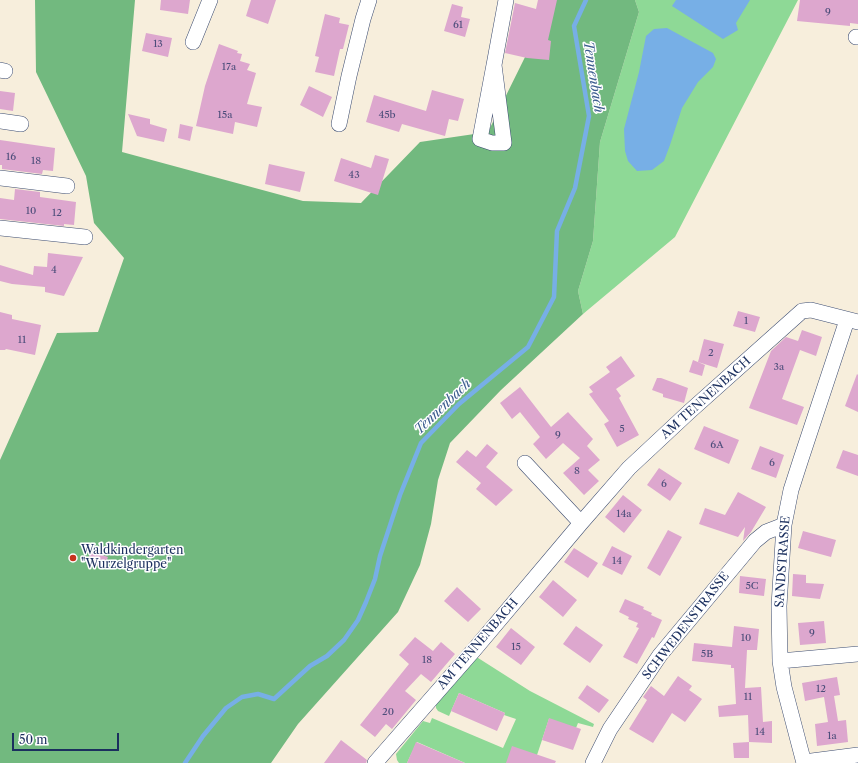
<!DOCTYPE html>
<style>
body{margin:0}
#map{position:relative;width:858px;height:763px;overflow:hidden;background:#f7eedc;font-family:"Libre Caslon Text",serif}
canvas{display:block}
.scale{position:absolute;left:12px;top:733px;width:107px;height:18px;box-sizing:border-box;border:2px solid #1b2f5e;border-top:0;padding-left:5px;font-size:12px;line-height:14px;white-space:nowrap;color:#1b2f5e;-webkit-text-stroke:3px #fff;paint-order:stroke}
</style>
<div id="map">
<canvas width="858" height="763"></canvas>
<div class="scale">50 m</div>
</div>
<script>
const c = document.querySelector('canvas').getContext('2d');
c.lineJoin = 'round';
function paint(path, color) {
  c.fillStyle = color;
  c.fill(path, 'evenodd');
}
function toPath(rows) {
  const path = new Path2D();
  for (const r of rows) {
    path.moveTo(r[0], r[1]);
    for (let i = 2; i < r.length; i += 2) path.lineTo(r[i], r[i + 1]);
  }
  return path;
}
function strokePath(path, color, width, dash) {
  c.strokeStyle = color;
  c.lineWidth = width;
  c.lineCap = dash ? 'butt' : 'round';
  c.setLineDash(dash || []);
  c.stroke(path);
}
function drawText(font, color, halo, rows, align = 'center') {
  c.font = font + ' "Libre Caslon Text",serif';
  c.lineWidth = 3;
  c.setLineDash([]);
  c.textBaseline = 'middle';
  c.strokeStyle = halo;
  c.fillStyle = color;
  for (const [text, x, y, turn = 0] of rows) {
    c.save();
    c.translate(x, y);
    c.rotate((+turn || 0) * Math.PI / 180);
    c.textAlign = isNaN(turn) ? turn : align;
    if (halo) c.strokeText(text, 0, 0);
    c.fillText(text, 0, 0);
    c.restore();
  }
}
const green = toPath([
 [635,0,798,0,675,237,583,314,578,291,593,241,600,142,639,12],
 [475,656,530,691,594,724,593,727,578,723,576,728,549,719,537,755,506,763,465,763,417,742,407,763,399,763,397,760,396,754,423,721,430,723,432,718,503,748,516,719,504,715,505,713,459,693,449,716,438,711,436,708,436,705]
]);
const forest = toPath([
 [35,0,135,0,122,152,303,201,361,203,420,142,488,132,528,51,545,0,635,0,639,12,600,142,593,241,578,291,583,314,501,390,450,443,438,480,431,524,420,565,398,612,298,724,271,763,0,763,0,460,57,333,98,332,124,258,94,223,86,176,36,72]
]);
const water = toPath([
 [676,0,750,0,736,23,738,30,723,39,672,6],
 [667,28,713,53,716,59,713,67,698,82,682,108,670,145,664,161,652,170,637,171,628,161,625,151,624,129,639,72,646,36,654,29]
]);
const stream = toPath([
 [185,763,203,736,226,708,242,697,258,694,274,699,310,666,327,656,344,640,358,620,366,602,375,579,380,556,400,495,421,443,459,404,528,347,554,297,557,231,575,188,589,116,574,26,586,0]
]);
const building = toPath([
 [161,0,190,0,188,14,160,10],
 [251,0,276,0,268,24,246,16],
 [538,0,557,0,548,40,551,41,549,60,527,58,505,53,515,3,536,9],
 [800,0,858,0,858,24,850,23,850,26,797,21],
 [452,4,463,7,461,17,470,19,465,37,444,31],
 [325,14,340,18,339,23,349,25,343,49,340,49,334,76,315,72,319,57,315,56],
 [146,33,172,38,168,57,142,51],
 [219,44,238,51,237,53,242,54,240,61,250,64,247,70,256,73,247,104,262,107,257,127,235,122,233,134,196,126,205,86],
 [309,86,332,97,323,117,300,105],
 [432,90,464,99,458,121,449,119,445,136,402,124,399,132,366,122,374,95,426,111],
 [0,91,15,93,13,111,0,109],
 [128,114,150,119,150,124,167,129,164,142,137,136],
 [180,124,193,127,190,141,178,138],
 [0,140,55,148,53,171,43,170,42,174,2,169,2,165,0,165],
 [375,155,389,159,378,195,334,181,341,158,371,168],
 [269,164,305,172,300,192,265,184],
 [15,189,40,192,40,197,76,202,74,225,64,224,64,226,0,219,0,198,14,200],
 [48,253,83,257,64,296,45,292,45,287,12,284,0,281,0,265,33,275,34,266,47,267],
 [738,311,760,317,755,332,733,326],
 [0,312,12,315,12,319,41,325,35,355,6,349,5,350,0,350],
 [802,330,822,337,816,356,800,350,782,399,804,407,797,425,749,408,771,351,786,337,798,341],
 [704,339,724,344,717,368,698,362],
 [621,356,635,376,616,389,621,396,619,398,639,435,617,447,604,424,609,421,589,394,593,392,589,387,610,372,606,367],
 [693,360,705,365,702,376,689,372],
 [857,374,858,375,858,412,845,406],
 [657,378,661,378,688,388,684,403,663,397,663,394,652,390],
 [520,387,551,427,568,412,593,439,587,446,600,460,588,470,599,481,584,495,563,473,580,458,563,443,546,459,533,444,540,437,520,412,512,419,500,403],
 [704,426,739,440,729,464,694,449],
 [487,444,498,453,486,467,513,490,496,506,476,489,481,483,456,462,467,450,476,457],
 [760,446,784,455,776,478,751,469],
 [843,450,858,455,858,476,836,468],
 [659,468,682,483,670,501,647,485],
 [738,492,766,507,751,532,743,541,745,527,738,537,699,524,705,508,725,515],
 [623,495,642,510,624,533,605,517],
 [668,530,682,537,660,576,647,568],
 [803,531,836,540,831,557,798,548],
 [612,546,632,556,622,575,602,565],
 [574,548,598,563,588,578,564,562],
 [91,551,108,557,104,568,87,562],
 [793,574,806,575,806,583,824,584,820,599,792,596],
 [740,576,766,579,764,596,739,593],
 [553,580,577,600,563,617,539,597],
 [457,587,481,609,468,622,444,601],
 [625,599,644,607,643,609,652,613,651,615,662,620,654,638,652,637,637,664,623,657,639,628,636,627,638,623,628,619,629,617,619,612],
 [824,621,826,643,800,645,798,623],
 [576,626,603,645,590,663,563,644],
 [734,626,759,629,757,650,747,650,745,688,761,687,763,722,772,721,772,743,749,742,748,715,719,717,718,706,736,704,734,668,731,668,731,665,692,661,694,643,732,647],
 [511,628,535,647,521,665,496,647],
 [415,637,433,651,441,642,455,654,431,682,421,674,405,691,416,700,392,729,386,724,375,737,360,725,409,664,399,655],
 [678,676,692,686,689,690,702,699,685,722,672,713,653,743,629,729,647,700,643,697,651,686,664,696],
 [837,677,840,695,834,696,838,721,846,720,848,742,817,746,815,724,828,722,824,697,805,701,802,683],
 [587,685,609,700,599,713,578,698],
 [459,693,505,713,497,731,451,711],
 [549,718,581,729,573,750,542,740],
 [341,740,367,760,366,763,324,763],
 [416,742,465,763,407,763],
 [749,742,749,758,734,758,733,743],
 [512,746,556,761,555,763,506,763]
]);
const minor = toPath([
 [856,37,858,37],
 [193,42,210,0],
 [494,65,480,139,492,143,504,143,494,65,506,0],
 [0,70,5,71],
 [0,121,21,124],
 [339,124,349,76,363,19,369,0],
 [0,178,67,186],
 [0,228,85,237],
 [525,463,581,523],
 [780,661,858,654],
 [804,762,858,755],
 [375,763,474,650,581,523,629,468,689,412,802,311,811,310,858,322],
 [593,763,610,729,660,655,755,541,766,532,784,525],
 [804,763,784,687,780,661,779,606,784,525,791,490,801,459,847,320]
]);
const markers = [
 [73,558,4,"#c8321e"]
];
const numberNames = [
 ["9",828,12],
 ["61",458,25],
 ["13",158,44],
 ["17a",229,67],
 ["15a",225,115],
 ["45b",387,115],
 ["16",11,157],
 ["18",36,161],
 ["43",354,175],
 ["10",31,211],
 ["12",57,213],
 ["4",54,270],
 ["1",746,321],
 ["11",22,340],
 ["2",711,353],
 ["3a",779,367],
 ["5",622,429],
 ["9",558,435],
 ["6A",717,445],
 ["6",772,463],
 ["8",577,471],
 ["6",664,484],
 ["14a",624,514],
 ["14",617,561],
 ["5C",752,586],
 ["9",812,633],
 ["10",746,638],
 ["15",516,647],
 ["5B",707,654],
 ["18",427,660],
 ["12",821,689],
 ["11",748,697],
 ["20",388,712],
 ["14",760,732],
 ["1a",832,736]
];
const streetNames = [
 ["AM TENNENBACH",706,398,-42],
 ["SANDSTRASSE",783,562,-86],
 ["SCHWEDENSTRASSE",686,626,-52],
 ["AM TENNENBACH",478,644,-49]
];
const poiNames = [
 ["Waldkindergarten",81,551],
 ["\"Wurzelgruppe\"",81,565]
];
const waterNames = [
 ["Tennenbach",593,77,81],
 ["Tennenbach",443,407,-44]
];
paint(green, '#8ed996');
paint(forest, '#72b97f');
paint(water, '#77afe6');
strokePath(stream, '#77afe6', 4.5);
paint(building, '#dda7ce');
strokePath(minor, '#3c4c71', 16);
strokePath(minor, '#fff', 15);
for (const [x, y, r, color] of markers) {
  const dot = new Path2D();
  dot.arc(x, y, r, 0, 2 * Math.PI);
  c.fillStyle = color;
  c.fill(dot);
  strokePath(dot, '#fff', 1.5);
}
drawText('10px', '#4c4d7a', null, numberNames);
drawText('12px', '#1b2f5e', '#fff', streetNames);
drawText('12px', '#1b2f5e', '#fff', poiNames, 'left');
drawText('italic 13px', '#3b5c8e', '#fff', waterNames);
</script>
